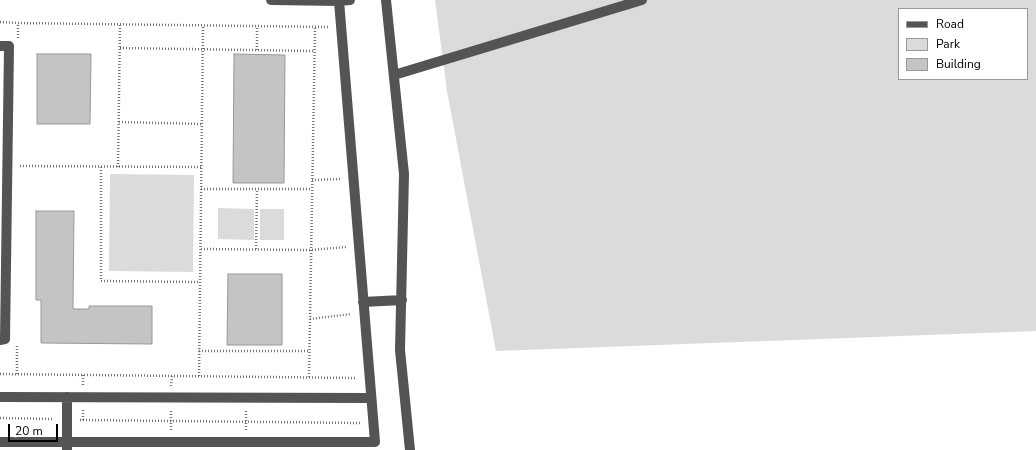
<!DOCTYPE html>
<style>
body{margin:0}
#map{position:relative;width:1036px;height:450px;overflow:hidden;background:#fff;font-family:"Nunito Sans",sans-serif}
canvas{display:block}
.legend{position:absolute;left:898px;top:8px;width:130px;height:72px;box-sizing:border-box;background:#fff;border:1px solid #999;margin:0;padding:5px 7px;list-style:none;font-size:12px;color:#000}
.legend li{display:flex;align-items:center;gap:8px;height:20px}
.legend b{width:20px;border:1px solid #999}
.scale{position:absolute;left:8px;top:424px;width:50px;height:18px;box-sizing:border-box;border:2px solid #000;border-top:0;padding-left:5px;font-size:12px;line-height:14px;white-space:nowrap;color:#000;-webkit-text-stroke:3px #fff;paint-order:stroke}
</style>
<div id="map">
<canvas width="1036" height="450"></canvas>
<ul class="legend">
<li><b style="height:5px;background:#545454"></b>Road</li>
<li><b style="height:11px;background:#dbdbdb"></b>Park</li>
<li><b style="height:11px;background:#c4c4c4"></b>Building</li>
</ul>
<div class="scale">20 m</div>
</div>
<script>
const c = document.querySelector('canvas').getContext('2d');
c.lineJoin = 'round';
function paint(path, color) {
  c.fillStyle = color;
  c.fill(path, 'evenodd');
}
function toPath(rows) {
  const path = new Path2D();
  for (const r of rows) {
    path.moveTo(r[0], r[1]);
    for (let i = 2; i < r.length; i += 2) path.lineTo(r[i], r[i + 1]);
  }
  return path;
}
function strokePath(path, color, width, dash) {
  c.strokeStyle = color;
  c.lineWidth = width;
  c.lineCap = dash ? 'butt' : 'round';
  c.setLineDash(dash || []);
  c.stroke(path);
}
const green = toPath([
 [435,0,1036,0,1036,331,496,351,447,91],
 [899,9,1027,9,1027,79,899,79],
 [110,174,194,175,193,272,109,271],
 [218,208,254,209,254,240,218,239],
 [260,209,284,209,284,240,260,240]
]);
const building = toPath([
 [37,54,91,54,90,124,37,124,37,54],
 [234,54,285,55,284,183,233,183,234,54],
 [36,211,74,211,73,309,89,309,89,306,152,306,152,344,41,343,41,300,36,300,36,211],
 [228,274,282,274,282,345,227,345,228,274]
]);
const path = toPath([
 [0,22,18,23],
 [18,38,18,23,328,27],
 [120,48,315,51],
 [257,50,257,26],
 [119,122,202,124],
 [20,166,202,167],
 [101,167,101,281,200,282],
 [118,167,120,24],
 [312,180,342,179],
 [201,189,312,189],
 [201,249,311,250,346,247],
 [256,249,257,189],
 [310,319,351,314],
 [199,351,309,351],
 [0,374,357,378],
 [17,374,17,345],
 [199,376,203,25],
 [309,377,315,26],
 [83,385,83,375],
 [171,386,172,376],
 [83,410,83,420],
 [0,418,53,419],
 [80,420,361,423],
 [171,430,171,411],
 [246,430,246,411]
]);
const minor = toPath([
 [386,0,404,174,400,350,410,450],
 [339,1,350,0],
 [0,46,9,46,5,339,0,340],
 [394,75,642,0],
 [363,302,402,300],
 [0,397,371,398],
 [0,442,375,442,339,1,271,0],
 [67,450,67,397]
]);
paint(green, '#dbdbdb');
paint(building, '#c4c4c4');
strokePath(building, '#989898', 1);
strokePath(path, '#767676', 2.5, [1, 2]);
strokePath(minor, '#545454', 10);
</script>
